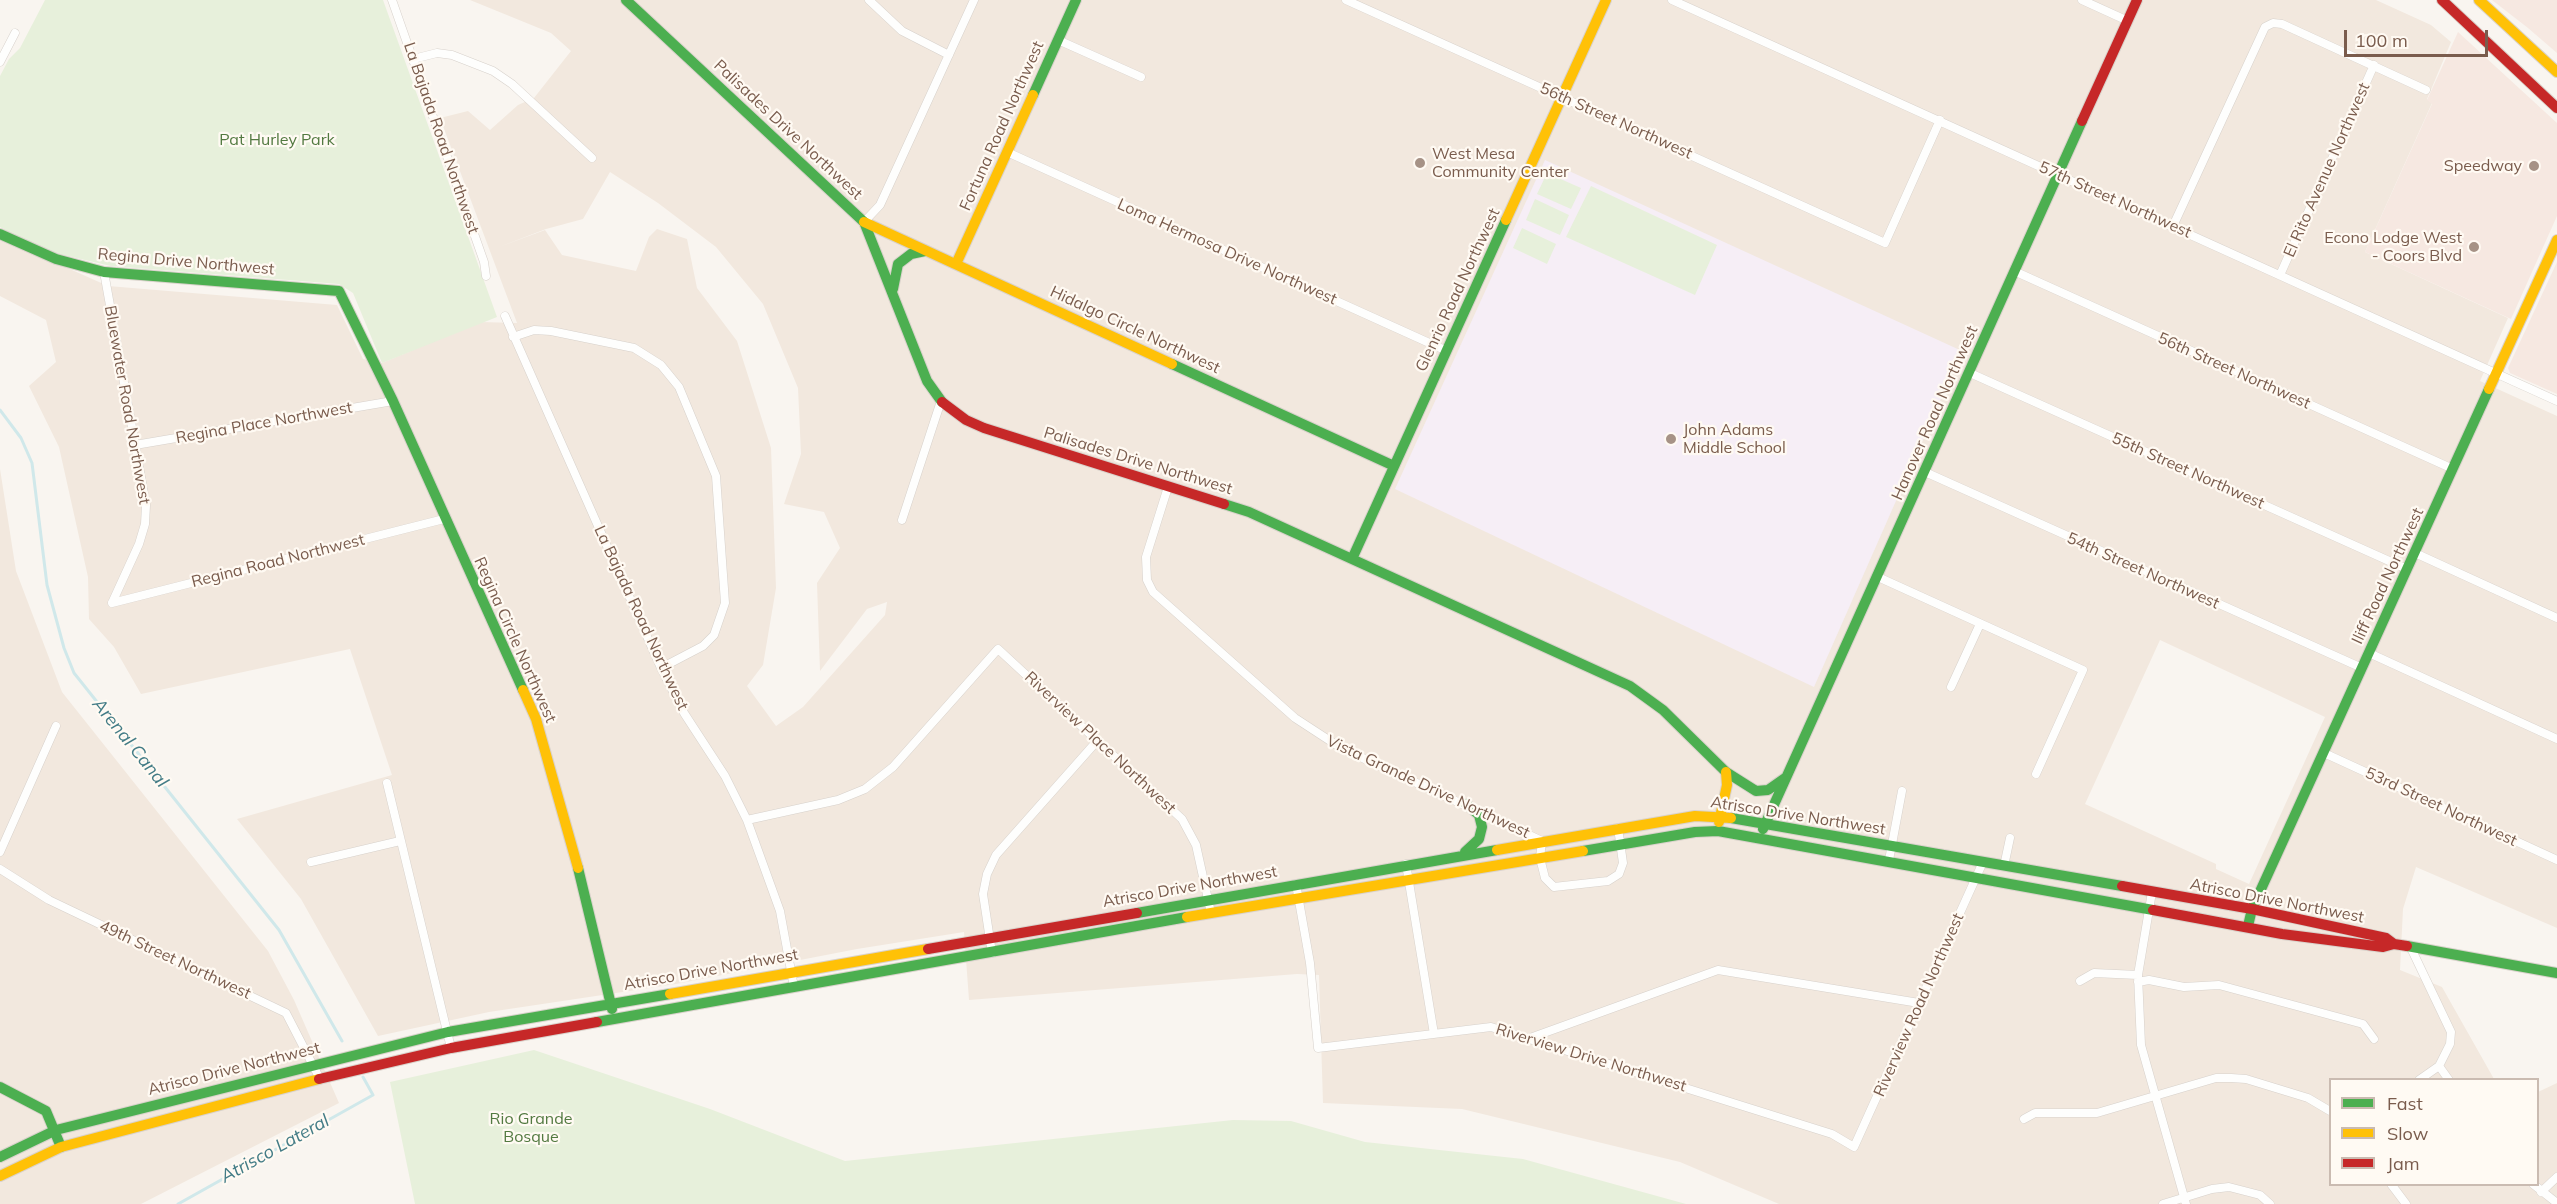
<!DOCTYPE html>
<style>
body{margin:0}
#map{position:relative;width:2557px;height:1204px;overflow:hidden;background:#f9f5f0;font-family:Mulish,sans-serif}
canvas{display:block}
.legend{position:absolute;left:2329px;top:1078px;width:210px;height:108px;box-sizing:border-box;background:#fffaf3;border:2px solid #cabbb1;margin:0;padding:8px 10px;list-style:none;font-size:18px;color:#7a5c4d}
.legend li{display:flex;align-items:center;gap:12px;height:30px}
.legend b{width:30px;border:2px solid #cabbb1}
.scale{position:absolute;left:2344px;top:30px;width:144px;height:27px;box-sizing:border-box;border:3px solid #7a5c4d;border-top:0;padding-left:8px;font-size:18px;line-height:21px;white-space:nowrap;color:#7a5c4d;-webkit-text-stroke:4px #fffaf3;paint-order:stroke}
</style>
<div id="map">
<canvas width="2557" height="1204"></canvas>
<ul class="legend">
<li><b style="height:8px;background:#4caf50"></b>Fast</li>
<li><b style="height:8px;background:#ffc107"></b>Slow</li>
<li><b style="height:8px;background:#c62828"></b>Jam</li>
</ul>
<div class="scale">100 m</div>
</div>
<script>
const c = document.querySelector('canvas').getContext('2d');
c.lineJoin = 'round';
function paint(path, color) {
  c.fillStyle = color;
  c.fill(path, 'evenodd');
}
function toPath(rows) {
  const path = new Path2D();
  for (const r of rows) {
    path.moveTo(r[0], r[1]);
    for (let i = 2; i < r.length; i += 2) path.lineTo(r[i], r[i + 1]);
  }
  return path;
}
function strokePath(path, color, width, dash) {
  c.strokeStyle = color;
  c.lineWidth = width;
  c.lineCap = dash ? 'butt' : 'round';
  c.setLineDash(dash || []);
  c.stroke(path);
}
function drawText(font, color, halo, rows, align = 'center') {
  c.font = font + ' Mulish,sans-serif';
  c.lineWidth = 4.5;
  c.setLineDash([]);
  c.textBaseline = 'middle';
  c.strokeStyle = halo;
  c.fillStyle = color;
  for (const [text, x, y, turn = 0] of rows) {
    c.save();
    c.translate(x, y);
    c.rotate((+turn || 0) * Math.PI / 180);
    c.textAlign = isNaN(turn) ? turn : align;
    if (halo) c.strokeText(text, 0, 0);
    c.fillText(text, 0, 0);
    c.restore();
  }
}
const residential = toPath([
 [470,0,2376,0,2431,25,2451,42,2427,99,2432,103,2365,252,2508,318,2480,381,2557,416,2557,928,2416,867,2403,909,2400,970,2442,987,2494,1079,2330,1080,2330,1184,2538,1184,2538,1092,2557,1083,2557,1204,1779,1204,1680,1162,1462,1109,1323,1103,1319,975,1297,974,969,1000,964,932,857,949,676,984,489,1012,378,1036,301,899,237,819,392,775,350,649,141,694,114,647,89,619,88,577,59,447,29,386,56,362,46,320,0,296,0,238,108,286,337,305,363,359,382,363,480,322,517,323,440,118,468,111,490,130,518,105,534,98,571,51,551,33],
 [610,172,658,203,716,247,763,304,798,388,801,454,784,504,824,512,840,548,817,583,820,671,867,609,887,602,885,615,803,707,776,726,747,686,763,665,776,588,771,448,737,341,697,288,687,239,657,229,649,237,636,271,562,255,545,230,499,247,546,229,583,219],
 [2160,640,2325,717,2249,884,2216,869,2216,864,2085,804],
 [0,469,16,571,62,692,268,951,294,1000,339,1103,141,1204,0,1204]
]);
const commercial = toPath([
 [2492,0,2557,0,2557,53,2528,28],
 [2458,32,2557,123,2557,216,2511,319,2365,252,2432,104,2427,100],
 [2557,262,2557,394,2510,373,2508,368]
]);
const education = toPath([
 [1545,160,1962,351,1814,687,1395,489]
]);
const green = toPath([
 [45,0,383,0,497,317,382,363,353,293,339,284,111,266,42,250,0,227,0,76,9,59,20,48],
 [1547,173,1581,188,1571,209,1537,194],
 [1591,186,1717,245,1695,295,1566,237],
 [1535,199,1569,215,1560,235,1526,220],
 [1522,228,1556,244,1547,264,1513,248],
 [534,1050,710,1109,845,1161,1233,1120,1291,1121,1365,1142,1523,1159,1686,1204,415,1204,390,1082]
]);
const stream = toPath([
 [0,410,21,438,32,463,47,585,64,648,74,673,279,930,342,1041],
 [178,1204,373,1095,363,1077]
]);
const street = toPath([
 [392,0,484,262,486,276],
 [869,0,902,31,949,55],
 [1346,0,1885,243,1940,120],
 [1672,0,2557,401],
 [2082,0,2128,21],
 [1058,40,1141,77],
 [413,59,437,53,452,55,493,71,512,84,592,158],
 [0,62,15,33],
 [1007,152,1447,351],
 [864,222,880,205,974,0],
 [2173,226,2265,27,2273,23,2282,24,2426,90],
 [2014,271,2453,469],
 [104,272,146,505,145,524,139,544,112,603],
 [2280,275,2374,65],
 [505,316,661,668,684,713,725,776,747,820,780,911,794,987],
 [513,337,534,330,551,331,634,348,661,365,679,387,716,476,725,603,714,635,703,646,661,668],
 [1970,373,2407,569],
 [135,445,393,401],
 [1925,472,2362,668],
 [1168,487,1146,557,1147,580,1153,592,1295,718,1341,748,1542,841,1540,858,1545,878,1554,887,1608,881,1619,874,1623,863,1618,828],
 [902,520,941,401],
 [2415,553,2557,618],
 [1878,577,2083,670,2036,774],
 [112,603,444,519],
 [2369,653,2557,739],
 [1951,687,1980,624],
 [2324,753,2557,860],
 [387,783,451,1048],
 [747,820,838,800,865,789,893,767,998,649,1182,819,1196,845,1211,913],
 [0,852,56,726],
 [1889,860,1902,791],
 [311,862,400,841],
 [1406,864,1434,1034],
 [2004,866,2010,838],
 [0,869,49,900,286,1013,320,1079],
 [1296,884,1310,963,1318,1048,1491,1027,1832,1134,1854,1147,1983,862],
 [2152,892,2138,975,2141,1045,2186,1204],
 [2410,946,2451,1032,2450,1044,2439,1066,2419,1080],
 [992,953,983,894,987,874,996,855,1097,741],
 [2080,981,2094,973,2138,975],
 [2138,982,2149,980,2184,987,2219,985,2363,1024,2374,1039],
 [1530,1038,1718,970,1919,1003],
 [2439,1066,2449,1080],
 [2024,1119,2035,1113,2097,1113,2216,1078,2231,1078,2246,1079,2308,1098,2330,1111],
 [2391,1184,2406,1204],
 [2533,1184,2557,1203],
 [2541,1192,2557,1177],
 [2163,1204,2212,1189,2229,1187,2260,1195,2270,1204]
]);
const fast = toPath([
 [626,0,864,222,927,381,942,402],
 [1033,95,1076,0],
 [0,234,56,259,104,272,339,291,393,401,523,690],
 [893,289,898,264,911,254,925,251],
 [1172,364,1394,466],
 [1224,504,1249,512,1630,686,1663,710,1726,772,1756,791,1768,790,1785,778],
 [1352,559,1506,220],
 [1731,818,2122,886],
 [1763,829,2082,121],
 [1583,851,1695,832,1718,831,2153,910],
 [1465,852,1479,839,1482,827,1479,815,1466,804],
 [578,868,612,1009],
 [1137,913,1497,850],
 [2248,926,2252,909,2489,389],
 [2407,946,2557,973],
 [597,1022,1187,917],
 [0,1087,46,1111,61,1147],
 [0,1157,56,1130,448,1032,670,994]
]);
const slow = toPath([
 [2479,0,2557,72],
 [1506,220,1606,0],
 [864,222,1172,364],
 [956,264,1033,95],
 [2489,389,2557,240],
 [523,690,536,719,578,868],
 [1719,822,1727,785,1726,772],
 [1497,850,1695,816,1731,818],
 [1187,917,1583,851],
 [670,994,928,949],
 [0,1176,61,1147,319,1079]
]);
const jam = toPath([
 [2442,0,2557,108],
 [2082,121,2137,0],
 [942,402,966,420,984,428,1224,504],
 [2122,886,2252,909,2386,938,2394,944],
 [2153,910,2282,934,2383,947,2394,944,2407,946],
 [928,949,1137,913],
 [319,1079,451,1048,597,1022]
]);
const markers = [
 [1420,163,6,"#a69286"],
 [2534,166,6,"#a69286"],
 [2474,247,6,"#a69286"],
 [1671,439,6,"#a69286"]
];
const streetNames = [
 ["56th Street Northwest",1616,121,24],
 ["Fortuna Road Northwest",1002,126,-66],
 ["Palisades Drive Northwest",788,130,43],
 ["La Bajada Road Northwest",441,138,71],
 ["El Rito Avenue Northwest",2327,170,-66],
 ["57th Street Northwest",2115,200,24],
 ["Loma Hermosa Drive Northwest",1227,252,24],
 ["Regina Drive Northwest",186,262,5],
 ["Glenrio Road Northwest",1458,290,-65],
 ["Hidalgo Circle Northwest",1135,330,25],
 ["56th Street Northwest",2234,371,24],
 ["Bluewater Road Northwest",127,405,80],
 ["Hanover Road Northwest",1935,413,-66],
 ["Regina Place Northwest",264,423,-10],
 ["Palisades Drive Northwest",1138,461,17],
 ["55th Street Northwest",2188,471,24],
 ["Regina Road Northwest",278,561,-14],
 ["54th Street Northwest",2143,571,24],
 ["Iliff Road Northwest",2388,576,-65],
 ["La Bajada Road Northwest",641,618,65],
 ["Regina Circle Northwest",515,640,66],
 ["Riverview Place Northwest",1100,743,43],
 ["Vista Grande Drive Northwest",1428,787,25],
 ["53rd Street Northwest",2441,807,25],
 ["Atrisco Drive Northwest",1798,816,9],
 ["Atrisco Drive Northwest",1190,887,-10],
 ["Atrisco Drive Northwest",2277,901,11],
 ["49th Street Northwest",175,960,25],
 ["Atrisco Drive Northwest",711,970,-10],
 ["Riverview Road Northwest",1919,1005,-66],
 ["Riverview Drive Northwest",1591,1058,17],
 ["Atrisco Drive Northwest",234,1069,-14]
];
const parkNames = [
 ["Pat Hurley Park",277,140],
 ["Rio Grande",531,1119],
 ["Bosque",531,1137]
];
const poiNames = [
 ["West Mesa",1432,154],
 ["Community Center",1432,172],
 ["Speedway",2522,166,"right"],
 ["Econo Lodge West",2462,238,"right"],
 ["- Coors Blvd",2462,256,"right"],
 ["John Adams",1683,430],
 ["Middle School",1683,448]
];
const waterNames = [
 ["Arenal Canal",130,743,51],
 ["Atrisco Lateral",275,1149,-29]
];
paint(residential, '#f2e8de');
paint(commercial, '#f6e8e1');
paint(education, '#f6eef6');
paint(green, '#e7f0db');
strokePath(stream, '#d0e8ea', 3);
strokePath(street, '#d7d1cb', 9);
strokePath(fast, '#d9d2cb', 12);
strokePath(slow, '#d9d2cb', 12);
strokePath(jam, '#d9d2cb', 12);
strokePath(street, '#fefefd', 8);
strokePath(fast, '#4caf50', 10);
strokePath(slow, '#ffc107', 10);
strokePath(jam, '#c62828', 10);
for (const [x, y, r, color] of markers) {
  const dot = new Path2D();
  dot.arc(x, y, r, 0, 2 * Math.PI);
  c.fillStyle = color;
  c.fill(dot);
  strokePath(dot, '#fffaf3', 2);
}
drawText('16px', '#7a5c4d', '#fffaf3', streetNames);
drawText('16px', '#537a41', '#fffaf3', parkNames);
drawText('16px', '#7a5c4d', '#fffaf3', poiNames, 'left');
drawText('italic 18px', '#437c86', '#fffaf3', waterNames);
</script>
